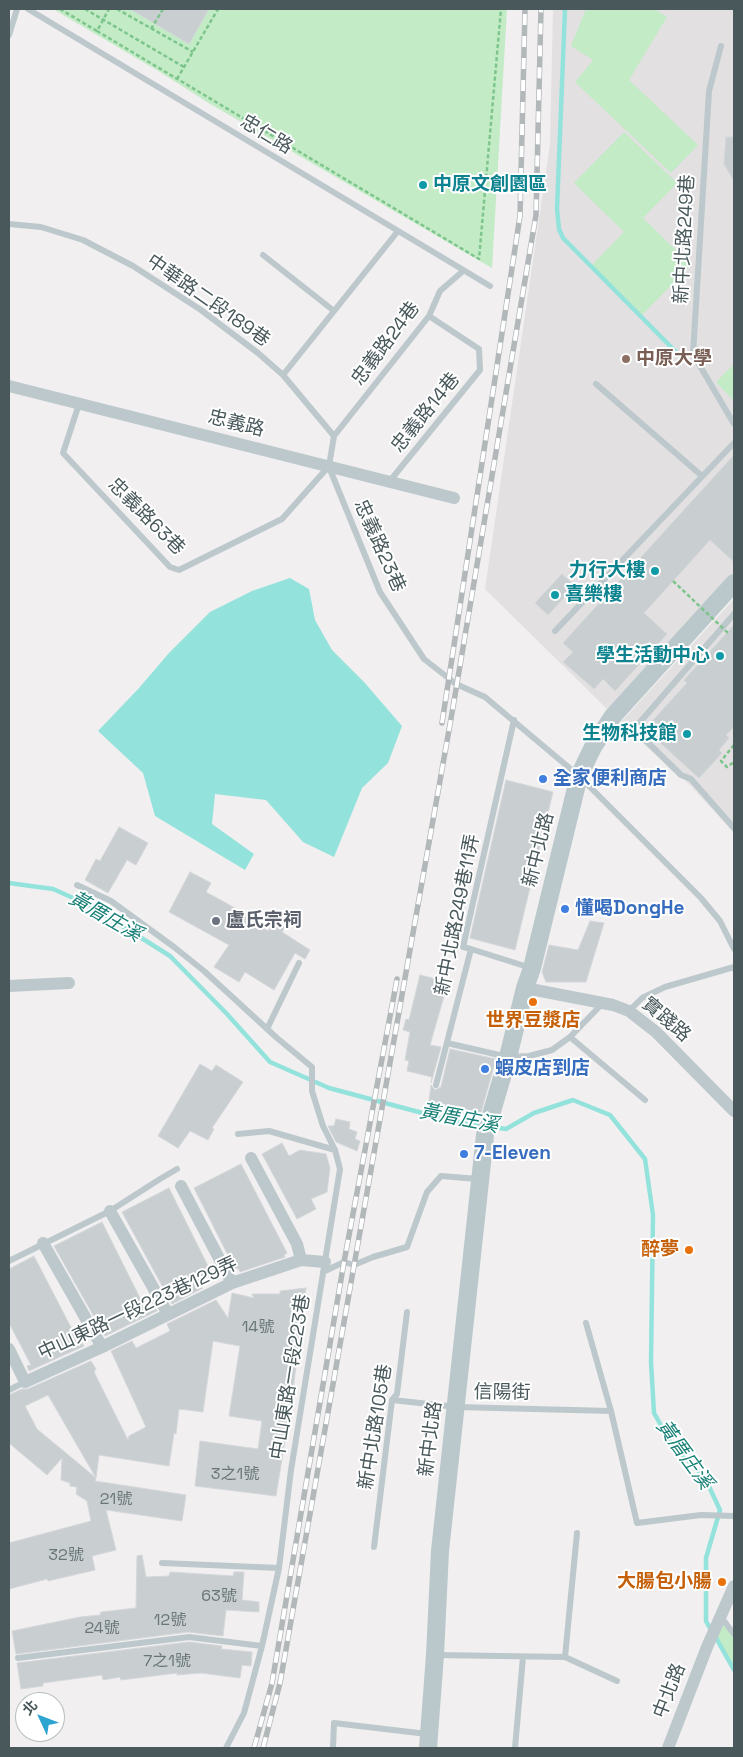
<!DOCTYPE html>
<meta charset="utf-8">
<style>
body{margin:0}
#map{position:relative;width:743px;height:1757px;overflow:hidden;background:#f1eff0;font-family:"Space Grotesk","Noto Sans TC",sans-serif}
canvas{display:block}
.frame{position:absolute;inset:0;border:10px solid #49585b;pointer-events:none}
.north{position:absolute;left:15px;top:1692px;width:50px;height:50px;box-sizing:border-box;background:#fff;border:1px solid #b6bcbd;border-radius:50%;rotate:313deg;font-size:14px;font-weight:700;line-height:20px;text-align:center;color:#49585b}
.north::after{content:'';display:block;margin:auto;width:18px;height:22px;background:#2ba4d0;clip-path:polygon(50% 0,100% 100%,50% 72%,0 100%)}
</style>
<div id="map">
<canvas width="743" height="1757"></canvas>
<div class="frame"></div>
<div class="north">北</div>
</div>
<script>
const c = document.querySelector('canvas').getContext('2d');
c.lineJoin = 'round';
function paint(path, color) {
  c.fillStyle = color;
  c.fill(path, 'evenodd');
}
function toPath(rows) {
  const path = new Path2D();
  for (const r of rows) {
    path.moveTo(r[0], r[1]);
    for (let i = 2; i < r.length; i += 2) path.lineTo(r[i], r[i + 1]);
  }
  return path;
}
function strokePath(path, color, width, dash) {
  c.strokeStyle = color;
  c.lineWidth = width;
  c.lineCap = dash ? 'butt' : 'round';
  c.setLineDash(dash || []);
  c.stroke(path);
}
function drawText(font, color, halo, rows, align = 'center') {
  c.font = font + ' "Space Grotesk","Noto Sans TC",sans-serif';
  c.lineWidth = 4;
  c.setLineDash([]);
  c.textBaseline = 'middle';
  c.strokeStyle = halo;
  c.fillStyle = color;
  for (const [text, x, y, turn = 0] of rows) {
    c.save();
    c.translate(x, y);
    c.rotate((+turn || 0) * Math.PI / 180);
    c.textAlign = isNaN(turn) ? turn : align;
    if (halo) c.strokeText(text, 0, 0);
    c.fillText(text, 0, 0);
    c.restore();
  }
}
const education = toPath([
 [553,9,734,9,734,575,607,709,485,589,550,144],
 [734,599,734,833,690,785,620,723]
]);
const green = toPath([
 [53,9,507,9,492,268,207,102,160,72],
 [586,9,654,9,667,17,629,80,698,145,671,173,575,82,593,60,571,46],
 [624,132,677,183,643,218,691,265,642,315,592,265,624,232,574,183],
 [734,364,734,401,716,382],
 [720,1617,734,1633,734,1670,713,1632]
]);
const water = toPath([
 [290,578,309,589,315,620,332,650,364,682,402,726,388,763,362,788,334,857,303,842,266,800,215,794,212,824,254,854,245,870,155,816,143,773,98,731,139,688,169,653,210,612,252,591]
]);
const stream = toPath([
 [565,9,557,209,559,229,563,238,684,360],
 [9,883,53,889,89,905,170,956,227,1014,270,1062,329,1088,456,1122,485,1126],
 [492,1127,506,1129,534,1113,573,1100,610,1115,645,1159,653,1215,651,1362,654,1413,671,1443,705,1478,720,1510,706,1558,706,1621,711,1630],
 [715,1636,734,1670]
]);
const building = toPath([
 [130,9,209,9,189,44,130,9],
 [726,137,734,137,734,181,724,164,726,137],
 [734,455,734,562,710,540,644,613,667,634,615,691,603,679,594,689,563,662,573,652,563,643,734,455],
 [562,574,575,586,548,615,535,603,562,574],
 [734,625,734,727,726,735,729,738,719,750,722,753,699,778,645,729,687,683,684,680,734,625],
 [506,780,553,792,515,950,470,938,506,780],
 [119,827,148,843,136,865,127,860,108,893,85,880,96,859,100,861,119,827],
 [190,872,211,883,206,892,244,913,243,915,268,931,275,920,286,926,282,932,310,950,305,959,295,953,274,990,245,972,239,982,214,967,229,945,169,912,190,872],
 [590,921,604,923,586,982,546,982,542,972,549,945,578,950,590,921],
 [420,975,448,982,430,1045,441,1047,431,1083,432,1077,407,1071,409,1061,405,1060,410,1032,403,1030,406,1019,409,1020,420,975],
 [450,1049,496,1059,480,1116,428,1109,431,1085,435,1090,441,1087,450,1049],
 [200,1064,212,1071,216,1065,243,1082,212,1128,214,1129,208,1140,190,1131,178,1148,158,1136,200,1064],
 [336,1119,350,1122,349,1129,357,1132,355,1139,360,1141,357,1151,336,1142,328,1126,334,1126,336,1119],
 [282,1143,289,1156,300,1150,326,1154,330,1168,327,1192,311,1199,316,1209,297,1219,262,1154,282,1143],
 [241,1164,287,1253,284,1255,285,1257,240,1272,238,1268,235,1269,194,1188,241,1164],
 [169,1188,215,1280,193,1287,203,1288,172,1304,122,1212,169,1188],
 [102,1222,144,1306,152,1302,157,1311,105,1336,54,1246,102,1222],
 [34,1256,78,1341,80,1340,84,1346,29,1371,27,1366,31,1365,9,1323,9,1269,34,1256],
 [306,1288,293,1390,276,1496,195,1486,200,1441,258,1449,262,1421,229,1416,240,1346,213,1341,203,1412,179,1409,176,1434,174,1433,169,1466,99,1455,96,1478,48,1395,25,1406,37,1429,96,1478,95,1481,186,1495,182,1521,106,1510,116,1550,92,1556,95,1570,48,1581,47,1579,9,1589,9,1543,91,1521,87,1501,76,1494,77,1487,70,1486,70,1483,61,1480,62,1458,47,1475,9,1443,9,1395,22,1389,28,1389,91,1361,96,1369,94,1372,128,1440,129,1436,146,1427,111,1351,132,1341,136,1348,170,1331,167,1324,216,1300,228,1318,232,1293,254,1298,252,1294,280,1294,280,1291,306,1288],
 [142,1555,146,1577,169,1576,170,1572,233,1576,234,1572,244,1572,242,1600,259,1602,259,1612,226,1610,223,1636,188,1632,16,1654,12,1631,80,1617,100,1615,101,1612,136,1608,137,1556,142,1555],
 [189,1642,222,1646,221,1649,252,1652,251,1666,242,1665,240,1678,201,1673,177,1675,177,1673,121,1680,120,1677,103,1680,102,1675,43,1683,43,1686,21,1689,17,1663,189,1642]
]);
const path = toPath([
 [60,9,97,31,109,9],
 [85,9,184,67],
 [117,9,193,52],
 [151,29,163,9],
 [97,31,479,259,501,9],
 [177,79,218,9],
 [734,745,721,761,727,767,734,762]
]);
const lane = toPath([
 [28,9,490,286],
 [9,35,17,9],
 [721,46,709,91,693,354,734,424],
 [9,224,41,227,83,240,133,266,201,310,258,353,283,375,334,436,329,466],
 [263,255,334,311],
 [283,375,398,231],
 [596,384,702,476],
 [79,404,63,453,170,567,179,570,282,519,329,466],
 [334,436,429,316,440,291,463,271],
 [329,467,380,592,424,659,456,684,485,697,579,776,701,898,720,921,734,949],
 [389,482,480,370,479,349,429,316],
 [734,614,634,729,681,775,691,779,734,828],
 [555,631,734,443],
 [77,885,111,901,174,947,204,971,277,1038,312,1067,312,1091,323,1126,335,1150,340,1169,291,1470,279,1568,262,1646,244,1713,226,1748],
 [471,949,531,968],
 [629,1011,642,998,665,987,734,967],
 [267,1029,299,963],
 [570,1037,645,1100],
 [447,1043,508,1057,529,1056,552,1050,570,1037,603,1003],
 [436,1085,471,949,463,947,514,720],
 [238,1134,269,1131,335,1150],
 [9,1261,110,1211,160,1179,177,1169],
 [323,1272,344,1262,354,1265,373,1257,407,1247,427,1192,441,1176,478,1179],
 [586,1323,611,1411,637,1523,701,1515,734,1516],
 [9,1390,25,1382],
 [392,1400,457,1407,611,1411],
 [374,1547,392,1400,397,1394,407,1312],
 [162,1563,279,1568],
 [721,1617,734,1634],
 [436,1655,565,1657,617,1681],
 [565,1657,577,1533],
 [18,1658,189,1637,262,1646],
 [333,1748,334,1723,427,1734],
 [515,1748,523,1657]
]);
const street = toPath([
 [9,386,454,498],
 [9,986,69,983],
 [525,988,613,1005,629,1011,656,1032,734,1111],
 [251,1158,297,1244,301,1260],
 [181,1186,232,1283],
 [110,1211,168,1314],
 [43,1243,102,1347],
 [9,1349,25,1382,102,1347,232,1283,301,1260,325,1262],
 [668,1748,707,1647,734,1586]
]);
const secondary = toPath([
 [428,1748,435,1655,440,1551,485,1135,508,1057,525,988,532,968,579,776,593,747,613,716,734,583]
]);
const rail = toPath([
 [442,723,520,216,525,9],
 [254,1748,272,1683,344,1262,397,979],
 [263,1748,280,1683,452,713,536,215,541,9]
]);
const pathBridge = toPath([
 [673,581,728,633]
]);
const markers = [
 [423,185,5,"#0f9aa8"],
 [626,359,5,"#8d6e63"],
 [655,571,5,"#0f9aa8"],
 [555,595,5,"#0f9aa8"],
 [720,656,5,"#0f9aa8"],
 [687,734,5,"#0f9aa8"],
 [543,779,5,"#3f7fe0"],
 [565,909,5,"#3f7fe0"],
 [216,921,5,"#6b7280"],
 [533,1002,5,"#e8710a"],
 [485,1069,5,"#3f7fe0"],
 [464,1154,5,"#3f7fe0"],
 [689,1250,5,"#e8710a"],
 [722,1582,5,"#e8710a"]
];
const numberNames = [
 ["14號",258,1328],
 ["3之1號",235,1475],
 ["21號",116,1500],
 ["32號",66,1556],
 ["63號",219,1597],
 ["12號",170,1621],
 ["24號",102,1629],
 ["7之1號",167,1662]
];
const streetNames = [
 ["忠仁路",266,135,31],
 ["新中北路249巷",685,239,-87],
 ["中華路二段189巷",208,301,35],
 ["忠義路24巷",386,344,-53],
 ["忠義路14巷",426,413,-51],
 ["忠義路",236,424,14],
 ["忠義路63巷",146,517,45],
 ["忠義路23巷",379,546,66],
 ["新中北路",539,850,-76],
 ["新中北路249巷11弄",458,915,-79],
 ["實踐路",666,1020,41],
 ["中山東路一段223巷129弄",138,1309,-25],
 ["中山東路一段223巷",291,1377,-81],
 ["信陽街",502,1393,1],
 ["新中北路105巷",376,1427,-81],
 ["新中北路",431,1439,-83],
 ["中北路",670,1691,-69]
];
const cultureNames = [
 ["中原文創園區",433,185,"left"],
 ["力行大樓",645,571],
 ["喜樂樓",565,595,"left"],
 ["學生活動中心",710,656],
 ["生物科技館",677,734]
];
const educationNames = [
 ["中原大學",636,359]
];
const shopNames = [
 ["全家便利商店",553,779],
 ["懂喝DongHe",575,909],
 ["蝦皮店到店",495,1069],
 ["7-Eleven",474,1154]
];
const worshipNames = [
 ["盧氏宗祠",226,921]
];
const foodNames = [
 ["世界豆漿店",533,1021,"center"],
 ["醉夢",679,1250],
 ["大腸包小腸",712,1582]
];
const waterNames = [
 ["黃厝庄溪",105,917,30],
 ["黃厝庄溪",459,1119,11],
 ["黃厝庄溪",684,1455,54]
];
paint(education, '#e2e0e1');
paint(green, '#c2ebc6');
paint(water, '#93e3dc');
strokePath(stream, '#93e3dc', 4.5);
paint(building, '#c9ced0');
strokePath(building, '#d4d7da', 1);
strokePath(path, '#7dc58c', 2.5, [4, 2.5]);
strokePath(lane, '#bcc8cb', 6);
strokePath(street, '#bcc8cb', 12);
strokePath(secondary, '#bac8cc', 18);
strokePath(rail, '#b2b7b9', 5.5);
strokePath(rail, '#fff', 4, [11]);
strokePath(pathBridge, '#7dc58c', 2.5, [4, 2.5]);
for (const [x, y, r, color] of markers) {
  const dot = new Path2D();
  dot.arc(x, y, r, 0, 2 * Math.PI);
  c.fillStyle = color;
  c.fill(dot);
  strokePath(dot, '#fff', 2);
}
drawText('16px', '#697678', null, numberNames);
drawText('19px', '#49585b', '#fff', streetNames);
drawText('bold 19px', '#0d838f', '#fff', cultureNames, 'right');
drawText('bold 19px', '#785e54', '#fff', educationNames, 'left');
drawText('bold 19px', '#366cbe', '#fff', shopNames, 'left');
drawText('bold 19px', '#5b616d', '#fff', worshipNames, 'left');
drawText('bold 19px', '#c56008', '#fff', foodNames, 'right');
drawText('italic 20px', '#188077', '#fff', waterNames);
</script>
